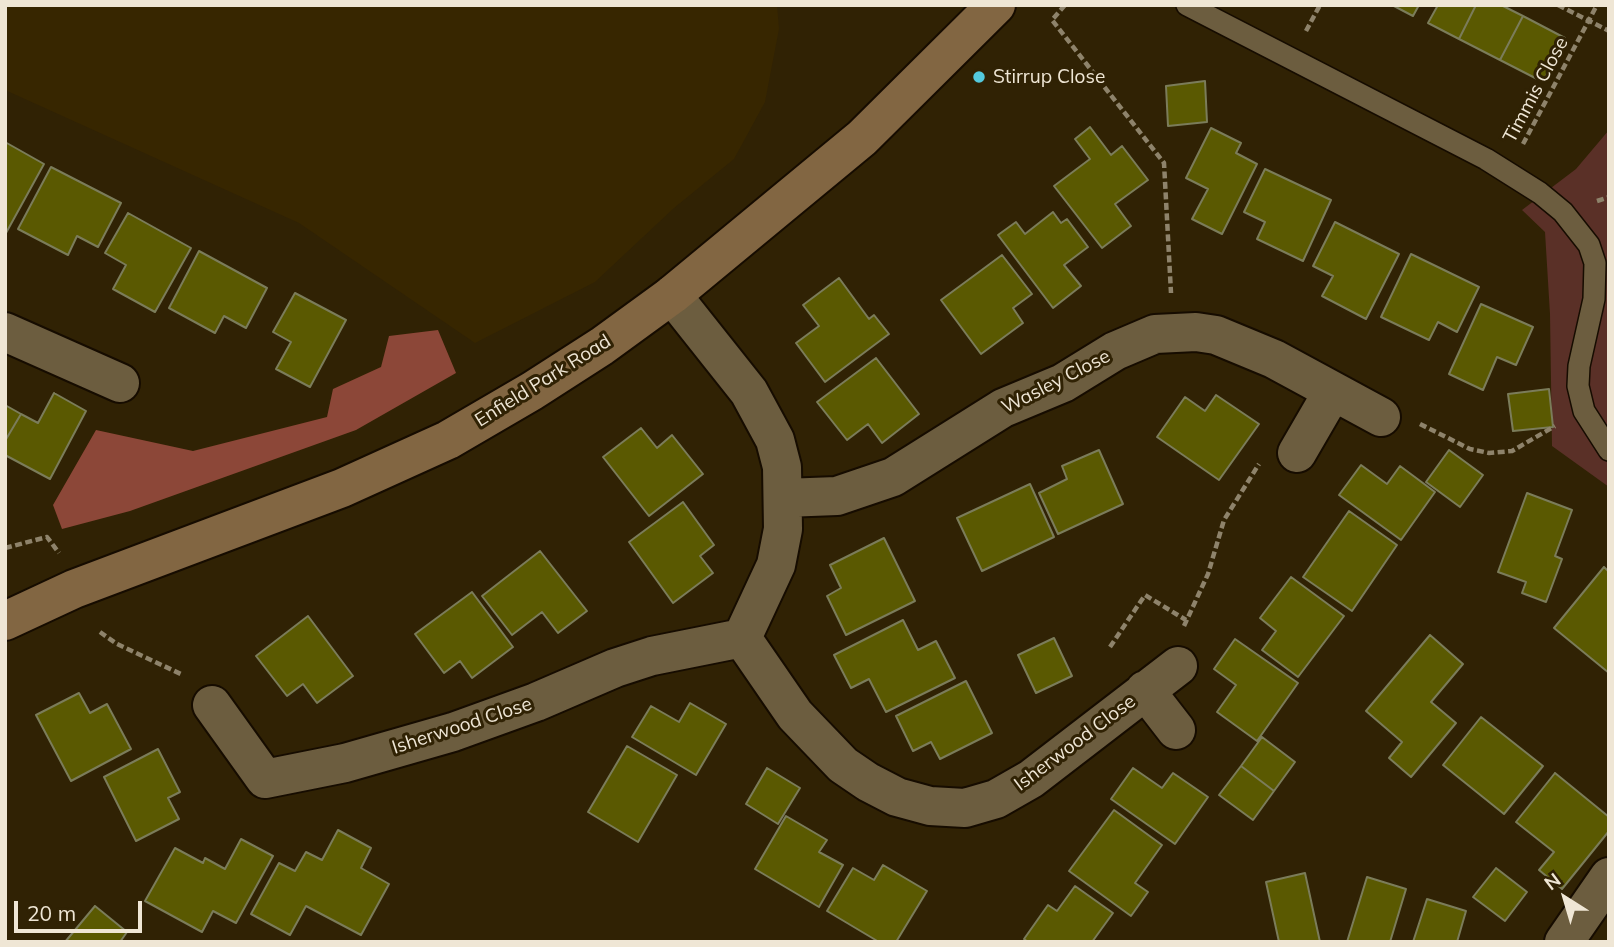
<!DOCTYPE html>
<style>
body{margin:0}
#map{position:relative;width:1614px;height:947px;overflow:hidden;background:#302204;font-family:Mulish,sans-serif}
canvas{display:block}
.frame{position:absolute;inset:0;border:7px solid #efe6d5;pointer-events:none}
.north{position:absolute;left:1530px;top:863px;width:70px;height:70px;-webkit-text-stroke:5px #302204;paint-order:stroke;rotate:323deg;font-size:19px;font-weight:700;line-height:28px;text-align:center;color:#efe6d5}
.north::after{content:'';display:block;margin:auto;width:24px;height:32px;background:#efe6d5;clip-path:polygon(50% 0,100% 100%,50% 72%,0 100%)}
.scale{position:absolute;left:14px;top:901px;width:128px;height:32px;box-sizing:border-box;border:4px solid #efe6d5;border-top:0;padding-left:9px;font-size:21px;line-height:24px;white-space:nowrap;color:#efe6d5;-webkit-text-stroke:5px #302204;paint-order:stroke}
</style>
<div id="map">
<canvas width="1614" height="947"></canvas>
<div class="frame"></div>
<div class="north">N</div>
<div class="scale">20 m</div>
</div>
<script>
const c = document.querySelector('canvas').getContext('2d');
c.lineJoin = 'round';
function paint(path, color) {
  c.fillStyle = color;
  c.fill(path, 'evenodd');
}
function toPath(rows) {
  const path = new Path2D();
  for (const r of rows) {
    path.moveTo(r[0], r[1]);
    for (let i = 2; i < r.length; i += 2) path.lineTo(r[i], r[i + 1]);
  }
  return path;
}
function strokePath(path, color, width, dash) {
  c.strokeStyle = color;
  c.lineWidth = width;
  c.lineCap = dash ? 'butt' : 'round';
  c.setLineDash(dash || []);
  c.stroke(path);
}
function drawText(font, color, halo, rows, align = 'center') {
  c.font = font + ' Mulish,sans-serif';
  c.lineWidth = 6;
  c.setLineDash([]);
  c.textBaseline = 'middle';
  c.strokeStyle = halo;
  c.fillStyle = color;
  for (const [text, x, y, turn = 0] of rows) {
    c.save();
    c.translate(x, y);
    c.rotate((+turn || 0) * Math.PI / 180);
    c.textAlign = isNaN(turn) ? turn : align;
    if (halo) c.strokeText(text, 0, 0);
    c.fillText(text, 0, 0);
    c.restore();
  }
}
const built = toPath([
 [5,5,777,5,779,29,765,102,734,159,674,208,595,282,475,343,299,223,5,90]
]);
const green = toPath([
 [1609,130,1609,487,1552,446,1550,314,1545,232,1522,210,1576,169]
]);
const forest = toPath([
 [438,330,456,373,356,430,130,511,62,529,53,505,96,430,193,451,327,417,333,389,381,367,389,336]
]);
const building = toPath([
 [1392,5,1419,5,1413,16,1392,5],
 [1438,5,1476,5,1459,39,1428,23,1438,5],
 [1476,5,1501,5,1523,16,1500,60,1459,39,1476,5],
 [1523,16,1565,38,1543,82,1500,60,1523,16],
 [1205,81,1207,122,1168,126,1166,86,1205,81],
 [1090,127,1111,155,1122,146,1148,180,1115,204,1131,226,1102,248,1054,186,1090,159,1075,139,1090,127],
 [1211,128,1241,143,1236,153,1257,164,1222,234,1192,219,1208,189,1186,178,1211,128],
 [5,142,44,164,6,233,5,233,5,142],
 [51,167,121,203,98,247,77,236,68,255,18,229,51,167],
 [1265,169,1331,200,1303,261,1257,239,1265,222,1244,212,1265,169],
 [1053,212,1061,223,1067,219,1088,247,1064,265,1081,286,1053,308,998,235,1016,222,1025,234,1053,212],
 [128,213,191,248,155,312,113,289,126,265,105,253,128,213],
 [1335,222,1399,254,1366,319,1322,296,1333,276,1313,266,1335,222],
 [199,251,267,288,246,328,224,316,215,333,169,308,199,251],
 [1411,254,1479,287,1457,332,1438,322,1429,340,1381,317,1411,254],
 [1002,255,1032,294,1013,308,1023,323,981,354,941,300,1002,255],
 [839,278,869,319,874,315,889,334,825,382,796,343,819,326,803,305,839,278],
 [295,293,346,320,310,387,276,369,291,342,273,332,295,293],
 [1481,304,1533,327,1516,365,1497,357,1483,390,1449,374,1481,304],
 [876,358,919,414,882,443,868,424,847,440,817,402,876,358],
 [1549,389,1553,427,1513,431,1508,394,1549,389],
 [54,393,86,411,50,479,5,455,5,441,21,414,38,423,54,393],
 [1216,395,1259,424,1219,480,1157,437,1185,397,1205,411,1216,395],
 [5,405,21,414,5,441,5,405],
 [641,428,657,448,672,435,703,474,649,516,603,457,641,428],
 [1099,450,1123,504,1058,534,1039,493,1067,479,1062,466,1099,450],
 [1449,450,1483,475,1460,507,1426,482,1449,450],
 [1361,465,1387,484,1400,466,1435,492,1401,540,1339,495,1361,465],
 [1030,484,1054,537,982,571,957,518,1030,484],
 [1527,493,1572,510,1555,556,1562,559,1546,602,1522,593,1526,582,1498,572,1527,493],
 [683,502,714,545,700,556,713,573,673,603,629,542,683,502],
 [1349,511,1397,545,1352,611,1303,577,1349,511],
 [884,538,915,601,846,635,827,596,841,588,830,565,884,538],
 [540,551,587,611,558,633,542,612,512,635,482,596,540,551],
 [1604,567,1609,572,1609,673,1554,628,1604,567],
 [1291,577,1344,616,1298,677,1262,650,1276,631,1260,618,1291,577],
 [472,592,513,647,472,678,460,661,444,673,415,634,472,592],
 [308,616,353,676,317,703,303,684,287,696,256,656,308,616],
 [903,620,918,650,936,641,955,678,886,712,869,679,851,688,834,655,903,620],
 [1430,635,1463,664,1431,702,1456,723,1411,777,1389,758,1402,742,1366,711,1430,635],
 [1054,638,1072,676,1036,693,1018,655,1054,638],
 [1235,639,1298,683,1257,741,1217,712,1236,685,1214,669,1235,639],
 [966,681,992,733,940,759,931,742,913,751,896,716,966,681],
 [79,693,90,713,107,704,131,749,71,781,36,715,79,693],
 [690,703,726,724,696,775,632,737,651,706,679,722,690,703],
 [1481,717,1543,766,1504,814,1443,765,1481,717],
 [1262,737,1295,762,1274,791,1241,766,1262,737],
 [627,746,677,775,638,842,588,812,627,746],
 [158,749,180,792,168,798,179,819,136,841,104,777,158,749],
 [1241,766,1274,791,1253,820,1219,795,1241,766],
 [767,768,800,788,778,824,746,804,767,768],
 [1133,768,1162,788,1173,773,1208,797,1175,844,1111,799,1133,768],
 [1555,773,1609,817,1609,831,1562,889,1539,870,1554,852,1516,822,1555,773],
 [1114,810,1162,845,1135,883,1148,892,1131,916,1069,871,1114,810],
 [786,816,827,840,819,852,843,865,819,907,755,869,786,816],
 [338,830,371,848,361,868,389,884,361,935,306,906,290,935,251,914,279,863,295,871,306,852,322,860,338,830],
 [241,839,273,856,236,923,213,911,202,932,145,901,175,848,203,863,205,858,225,869,241,839],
 [883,865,927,891,896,942,879,942,827,911,853,868,874,880,883,865],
 [1496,868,1527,892,1505,921,1473,897,1496,868],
 [1305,873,1320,942,1279,942,1266,882,1305,873],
 [1367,877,1406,889,1390,942,1347,942,1367,877],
 [1075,886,1113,913,1092,942,1028,942,1024,939,1048,905,1057,911,1075,886],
 [1427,899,1466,911,1457,942,1413,942,1427,899],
 [95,906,127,932,120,942,65,942,95,906]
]);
const path = toPath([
 [1065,5,1052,20,1164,163,1171,293],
 [1558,5,1609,31],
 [1306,31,1320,5],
 [1523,144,1597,5],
 [1597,201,1609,197],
 [1420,424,1470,449,1489,453,1512,451,1555,426],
 [5,548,47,537,59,553],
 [1184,626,1208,574,1224,520,1259,464],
 [100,632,117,644,183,675],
 [1110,647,1145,595,1186,620]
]);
const lane = toPath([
 [1187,5,1486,159,1540,193,1563,212,1589,245,1595,263,1594,299,1579,366,1578,386,1584,411,1609,450]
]);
const street = toPath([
 [5,332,120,383],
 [1297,453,1333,391],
 [784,498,837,496,893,477,1003,408,1063,383,1115,351,1155,334,1196,332,1216,335,1274,359,1381,417],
 [742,638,795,715,843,765,868,782,897,797,930,806,965,808,996,799,1031,779,1178,666],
 [1145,690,1176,730],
 [212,705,265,779,345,763,453,732,536,702,615,668,652,656,742,638,776,565,783,529,782,467,775,440,749,392,672,295],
 [1564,942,1609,877]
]);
const secondary = toPath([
 [5,621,74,589,342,488,448,440,532,391,602,346,672,295,862,138,996,5]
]);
const markers = [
 [979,77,7,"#54cade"]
];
const poiNames = [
 ["Stirrup Close",993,77]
];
const streetNames = [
 ["Timmis Close",1536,90,-62],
 ["Enfield Park Road",543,381,-32],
 ["Wasley Close",1056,382,-27],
 ["Isherwood Close",462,726,-18],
 ["Isherwood Close",1075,743,-37]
];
paint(built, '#372600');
paint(green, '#5a3027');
paint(forest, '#8c4738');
paint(building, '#5a5901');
strokePath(building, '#7b7c5a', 2);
strokePath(lane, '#160c00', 24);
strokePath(street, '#160c00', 42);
strokePath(secondary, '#160c00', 42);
strokePath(path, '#8e836b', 4.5, [7, 3.5]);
strokePath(lane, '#6c5d3f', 21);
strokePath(street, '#6c5d3f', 38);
strokePath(secondary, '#826642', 38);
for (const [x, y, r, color] of markers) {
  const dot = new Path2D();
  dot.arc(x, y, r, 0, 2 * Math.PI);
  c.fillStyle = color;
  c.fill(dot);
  strokePath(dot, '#302204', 2.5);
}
drawText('19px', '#efe6d5', '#302204', poiNames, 'left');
drawText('19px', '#efe6d5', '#302204', streetNames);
</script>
